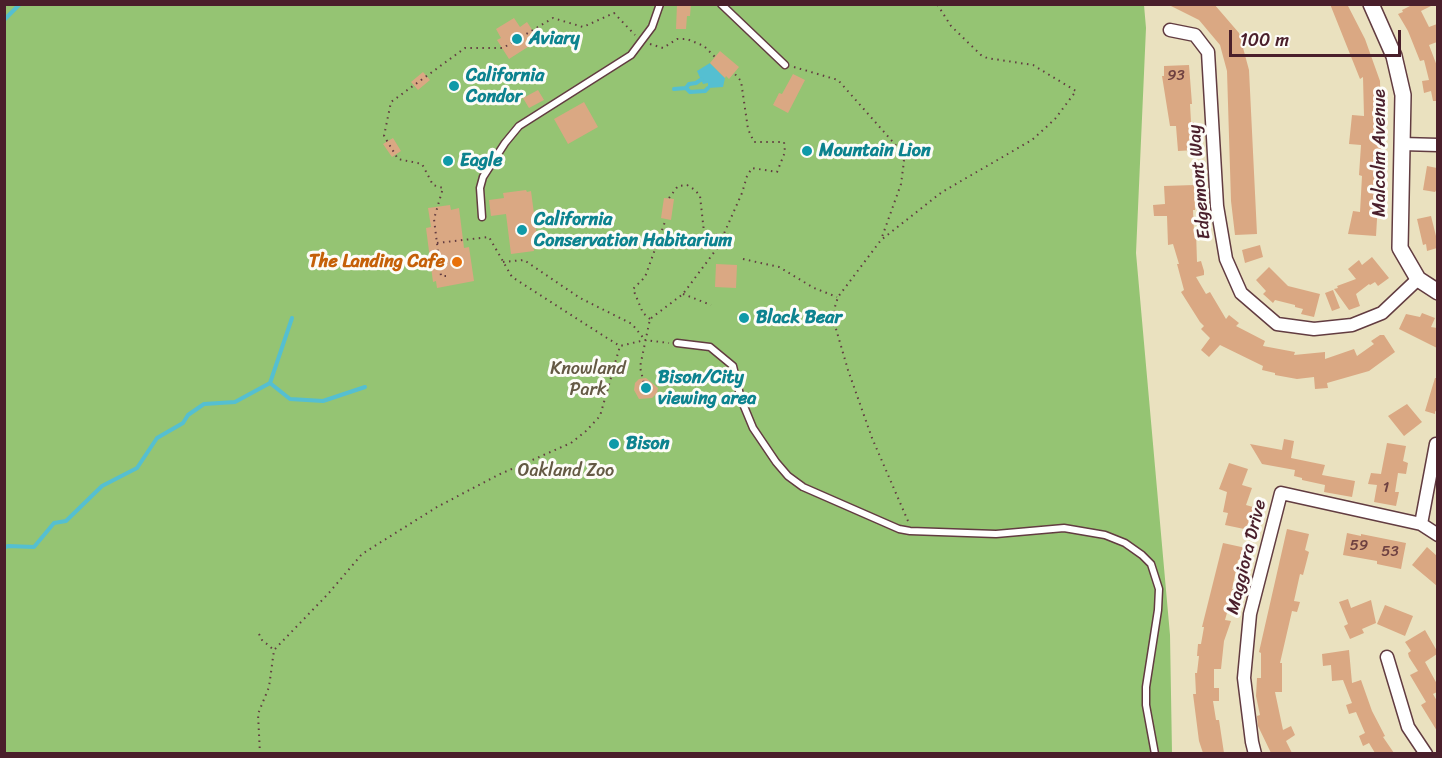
<!DOCTYPE html>
<style>
body{margin:0}
#map{position:relative;width:1442px;height:758px;overflow:hidden;background:#eae1bf;font-family:Sriracha,sans-serif}
canvas{display:block}
.frame{position:absolute;inset:0;border:6px solid #4a1f2b;pointer-events:none}
.scale{position:absolute;left:1229px;top:30px;width:172px;height:27px;box-sizing:border-box;border:3px solid #4a1f2b;border-top:0;padding-left:8px;font-size:18px;line-height:21px;white-space:nowrap;color:#4a1f2b;-webkit-text-stroke:4px #fdfcf7;paint-order:stroke}
</style>
<div id="map">
<canvas width="1442" height="758"></canvas>
<div class="frame"></div>
<div class="scale">100 m</div>
</div>
<script>
const c = document.querySelector('canvas').getContext('2d');
c.lineJoin = 'round';
function paint(path, color) {
  c.fillStyle = color;
  c.fill(path, 'evenodd');
}
function toPath(rows) {
  const path = new Path2D();
  for (const r of rows) {
    path.moveTo(r[0], r[1]);
    for (let i = 2; i < r.length; i += 2) path.lineTo(r[i], r[i + 1]);
  }
  return path;
}
function strokePath(path, color, width, dash) {
  c.strokeStyle = color;
  c.lineWidth = width;
  c.lineCap = dash ? 'butt' : 'round';
  c.setLineDash(dash || []);
  c.stroke(path);
}
function drawText(font, color, halo, rows, align = 'center') {
  c.font = font + ' Sriracha,sans-serif';
  c.lineWidth = 6;
  c.setLineDash([]);
  c.textBaseline = 'middle';
  c.strokeStyle = halo;
  c.fillStyle = color;
  for (const [text, x, y, turn = 0] of rows) {
    c.save();
    c.translate(x, y);
    c.rotate((+turn || 0) * Math.PI / 180);
    c.textAlign = isNaN(turn) ? turn : align;
    if (halo) c.strokeText(text, 0, 0);
    c.fillText(text, 0, 0);
    c.restore();
  }
}
const green = toPath([
 [4,5,1144,5,1146,28,1136,253,1170,635,1172,753,5,753]
]);
const water = toPath([
 [710,63,725,78,723,87,708,88,708,83,703,84,697,71]
]);
const stream = toPath([
 [4,20,20,4],
 [686,88,690,92,705,91,708,88],
 [674,89,686,88,689,84,696,83,702,79],
 [270,383,292,318],
 [4,548,8,546,34,547,54,523,66,521,102,486,137,468,157,438,183,423,188,415,204,404,235,402,270,383,290,399,323,401,365,387]
]);
const building = toPath([
 [677,4,691,4,690,16,687,16,686,29,676,29],
 [1167,4,1214,4,1239,33,1249,70,1257,234,1235,235,1231,201,1227,71,1220,45,1199,20],
 [1330,4,1347,4,1365,39,1380,81,1381,118,1383,118,1376,236,1348,234,1353,211,1360,212,1362,176,1359,175,1361,145,1349,144,1352,115,1364,116,1363,77,1360,79],
 [1414,4,1435,4,1421,11,1429,27,1437,24,1437,42,1429,45,1437,66,1437,101,1433,101,1431,91,1424,93,1422,81,1429,80,1424,60,1420,61,1408,31,1398,14,1403,12,1402,10],
 [514,18,520,27,527,22,537,37,529,42,531,45,509,59,497,40,501,38,496,29],
 [720,51,739,67,729,79,726,76,725,78,710,63],
 [1189,65,1192,104,1190,104,1191,122,1194,122,1195,150,1178,151,1176,126,1170,126,1162,76,1164,76,1164,66],
 [423,72,430,80,418,90,411,82],
 [793,74,805,80,788,113,773,105,779,93,782,94],
 [538,90,544,100,529,108,523,98],
 [584,102,598,127,568,144,554,119],
 [393,138,401,151,392,157,383,144],
 [473,153,475,165,463,167,461,154],
 [1427,166,1437,168,1437,189,1435,192,1423,190],
 [1194,185,1195,210,1193,210,1194,231,1196,231,1197,262,1201,261,1204,271,1204,275,1196,277,1206,294,1210,292,1226,319,1229,315,1239,323,1236,326,1265,341,1263,346,1295,352,1294,355,1325,352,1325,359,1354,349,1357,356,1374,344,1371,341,1380,335,1384,335,1395,352,1369,371,1327,383,1328,388,1315,389,1314,377,1297,379,1275,375,1275,373,1262,370,1263,366,1220,345,1209,357,1201,350,1210,338,1201,329,1204,326,1200,322,1181,292,1184,290,1177,264,1179,264,1173,244,1168,245,1167,216,1154,216,1153,205,1165,204,1164,186],
 [526,190,527,192,531,191,538,244,533,245,534,251,511,254,506,214,491,216,489,200,504,198,503,193],
 [664,198,674,199,671,220,661,218],
 [450,205,451,210,459,208,464,248,469,247,474,281,437,288,436,281,433,282,426,228,431,227,428,208],
 [1431,216,1437,240,1437,248,1427,251,1426,244,1423,245,1417,219],
 [1260,245,1263,257,1245,263,1242,250],
 [1372,257,1389,278,1378,286,1375,282,1370,285,1369,284,1356,294,1360,306,1349,310,1334,289,1338,288,1337,286,1356,279,1348,269,1359,260,1362,265],
 [716,264,737,265,736,288,715,287],
 [1269,267,1288,286,1320,294,1314,317,1301,314,1303,309,1295,307,1295,305,1275,300,1273,303,1263,294,1266,291,1256,280],
 [1333,290,1340,308,1332,311,1325,293],
 [1422,313,1435,318,1431,327,1437,328,1437,348,1399,329,1406,314,1420,317],
 [646,378,658,388,657,393,652,398,639,399,634,390,635,383,639,379],
 [1435,378,1437,378,1437,412,1435,411,1435,414,1425,411],
 [1407,404,1422,422,1404,436,1388,416],
 [1284,439,1294,441,1291,458,1325,465,1322,475,1355,481,1352,497,1324,492,1325,485,1302,480,1302,478,1294,476,1295,470,1262,464,1250,444,1282,450],
 [1387,443,1406,446,1403,461,1408,463,1406,474,1398,473,1395,492,1399,492,1396,506,1374,502,1377,485,1368,484,1371,473,1381,474],
 [1229,463,1248,469,1242,485,1252,488,1246,505,1253,507,1253,509,1255,509,1249,530,1225,525,1228,513,1223,512,1227,492,1219,489],
 [1287,529,1309,534,1305,550,1309,552,1303,575,1300,574,1294,601,1300,602,1297,612,1292,611,1280,663,1282,663,1282,692,1275,692,1283,730,1291,726,1295,735,1286,741,1292,753,1271,753,1258,726,1257,716,1260,715,1256,696,1257,678,1261,678,1261,653,1259,652],
 [1347,533,1361,536,1361,534,1406,543,1401,569,1377,564,1377,561,1343,555],
 [1223,543,1246,548,1243,561,1238,560,1232,589,1238,590,1235,603,1230,602,1225,620,1231,621,1224,641,1221,669,1214,669,1214,688,1219,688,1219,701,1213,701,1216,720,1219,720,1224,753,1203,753,1199,741,1193,694,1196,694,1195,673,1197,673,1199,656,1197,656,1198,644,1201,644,1204,627,1202,627],
 [1427,547,1437,556,1437,586,1412,565],
 [1348,599,1351,608,1371,600,1376,623,1362,629,1364,633,1350,639,1344,626,1348,624,1339,602],
 [1385,605,1413,616,1405,636,1377,624],
 [1425,630,1437,651,1437,654,1425,662,1437,684,1437,692,1433,694,1437,701,1437,731,1421,705,1426,702,1410,675,1418,671,1409,657,1408,653,1411,651,1405,642],
 [1349,650,1352,683,1361,680,1372,711,1385,736,1383,737,1394,753,1375,753,1369,743,1363,746,1359,736,1365,733,1356,712,1349,714,1346,705,1352,703,1343,680,1332,681,1331,665,1323,666,1322,654]
]);
const path = toPath([
 [650,44,663,48,677,39,687,39,704,46,715,57],
 [794,67,838,80,900,150,904,161,901,184,882,237],
 [669,198,678,186,687,185,695,190,700,196,704,232,723,236],
 [437,243,489,237,512,277,607,338,620,346,645,340,669,343],
 [743,259,779,267,814,288,837,297],
 [503,262,524,260,580,298,632,324,645,340],
 [446,276,441,276,434,219,443,188,433,185,422,164,398,159,384,136,391,102,465,48,503,48,553,18,583,27,614,13,635,35],
 [683,294,711,305],
 [650,319,643,313,633,289,645,277,666,219],
 [645,388,640,367,650,319,683,294,718,247,742,193,747,176,752,168,777,172,785,152,784,142,754,142,748,129,741,81,734,73],
 [908,521,872,438,848,370,836,329,834,310,838,297,881,240,942,192,1032,140,1055,119,1076,91,1033,65,987,58,981,55,951,26,937,4],
 [259,634,262,640,274,650],
 [260,754,258,714,269,687,274,650,328,594,362,554,437,507,498,475,571,443,586,431,600,416,620,346]
]);
const service = toPath([
 [721,4,785,65],
 [482,217,480,188,483,177,505,143,519,126,631,55,652,27,660,4],
 [677,343,710,347,733,366,741,399,753,428,776,462,788,476,803,487,899,529,910,531,996,534,1064,528,1105,535,1125,543,1142,555,1151,564,1159,589,1158,610,1146,687,1146,705,1155,754]
]);
const minor = toPath([
 [1170,30,1195,35,1208,52,1217,206,1226,259,1241,293,1277,324,1314,329,1352,325,1382,313,1418,279],
 [1402,144,1438,145],
 [1421,524,1436,444],
 [1387,657,1408,727,1426,754],
 [1255,754,1252,742,1244,678,1250,614,1281,493,1421,524,1438,535]
]);
const tertiary = toPath([
 [1371,4,1394,56,1403,95,1400,248,1418,279,1438,292]
]);
const markers = [
 [517,39,6,"#0f9aa8"],
 [454,86,6,"#0f9aa8"],
 [807,151,6,"#0f9aa8"],
 [448,161,6,"#0f9aa8"],
 [522,230,6,"#0f9aa8"],
 [457,262,6,"#e8710a"],
 [744,318,6,"#0f9aa8"],
 [646,388,6,"#0f9aa8"],
 [614,444,6,"#0f9aa8"]
];
const numberNames = [
 ["93",1176,76],
 ["1",1386,488],
 ["59",1359,546],
 ["53",1390,552]
];
const cultureNames = [
 ["Aviary",529,39],
 ["California",466,76],
 ["Condor",466,97],
 ["Mountain Lion",819,151],
 ["Eagle",460,161],
 ["California",534,220],
 ["Conservation Habitarium",534,241],
 ["Black Bear",756,318],
 ["Bison/City",658,378],
 ["viewing area",658,399],
 ["Bison",626,444]
];
const streetNames = [
 ["Malcolm Avenue",1380,153,-90],
 ["Edgemont Way",1200,182,-95],
 ["Maggiora Drive",1247,557,-76]
];
const foodNames = [
 ["The Landing Cafe",445,262]
];
const parkNames = [
 ["Knowland",588,369],
 ["Park",588,390],
 ["Oakland Zoo",566,471]
];
paint(green, '#95c473');
paint(water, '#55bfd1');
strokePath(stream, '#55bfd1', 4);
paint(building, '#daa883');
strokePath(service, '#623c41', 9);
strokePath(minor, '#623c41', 15);
strokePath(tertiary, '#623c41', 18);
strokePath(path, '#623c41', 2, [1.5, 4.5]);
strokePath(service, '#fff', 6);
strokePath(minor, '#fff', 12);
strokePath(tertiary, '#fff', 15);
for (const [x, y, r, color] of markers) {
  const dot = new Path2D();
  dot.arc(x, y, r, 0, 2 * Math.PI);
  c.fillStyle = color;
  c.fill(dot);
  strokePath(dot, '#fdfcf7', 2);
}
drawText('15px', '#6e4141', null, numberNames);
drawText('bold 18px', '#0d838f', '#fdfcf7', cultureNames, 'left');
drawText('18px', '#4a1f2b', '#fdfcf7', streetNames);
drawText('bold 18px', '#c56008', '#fdfcf7', foodNames, 'right');
drawText('18px', '#645944', '#fdfcf7', parkNames);
</script>
